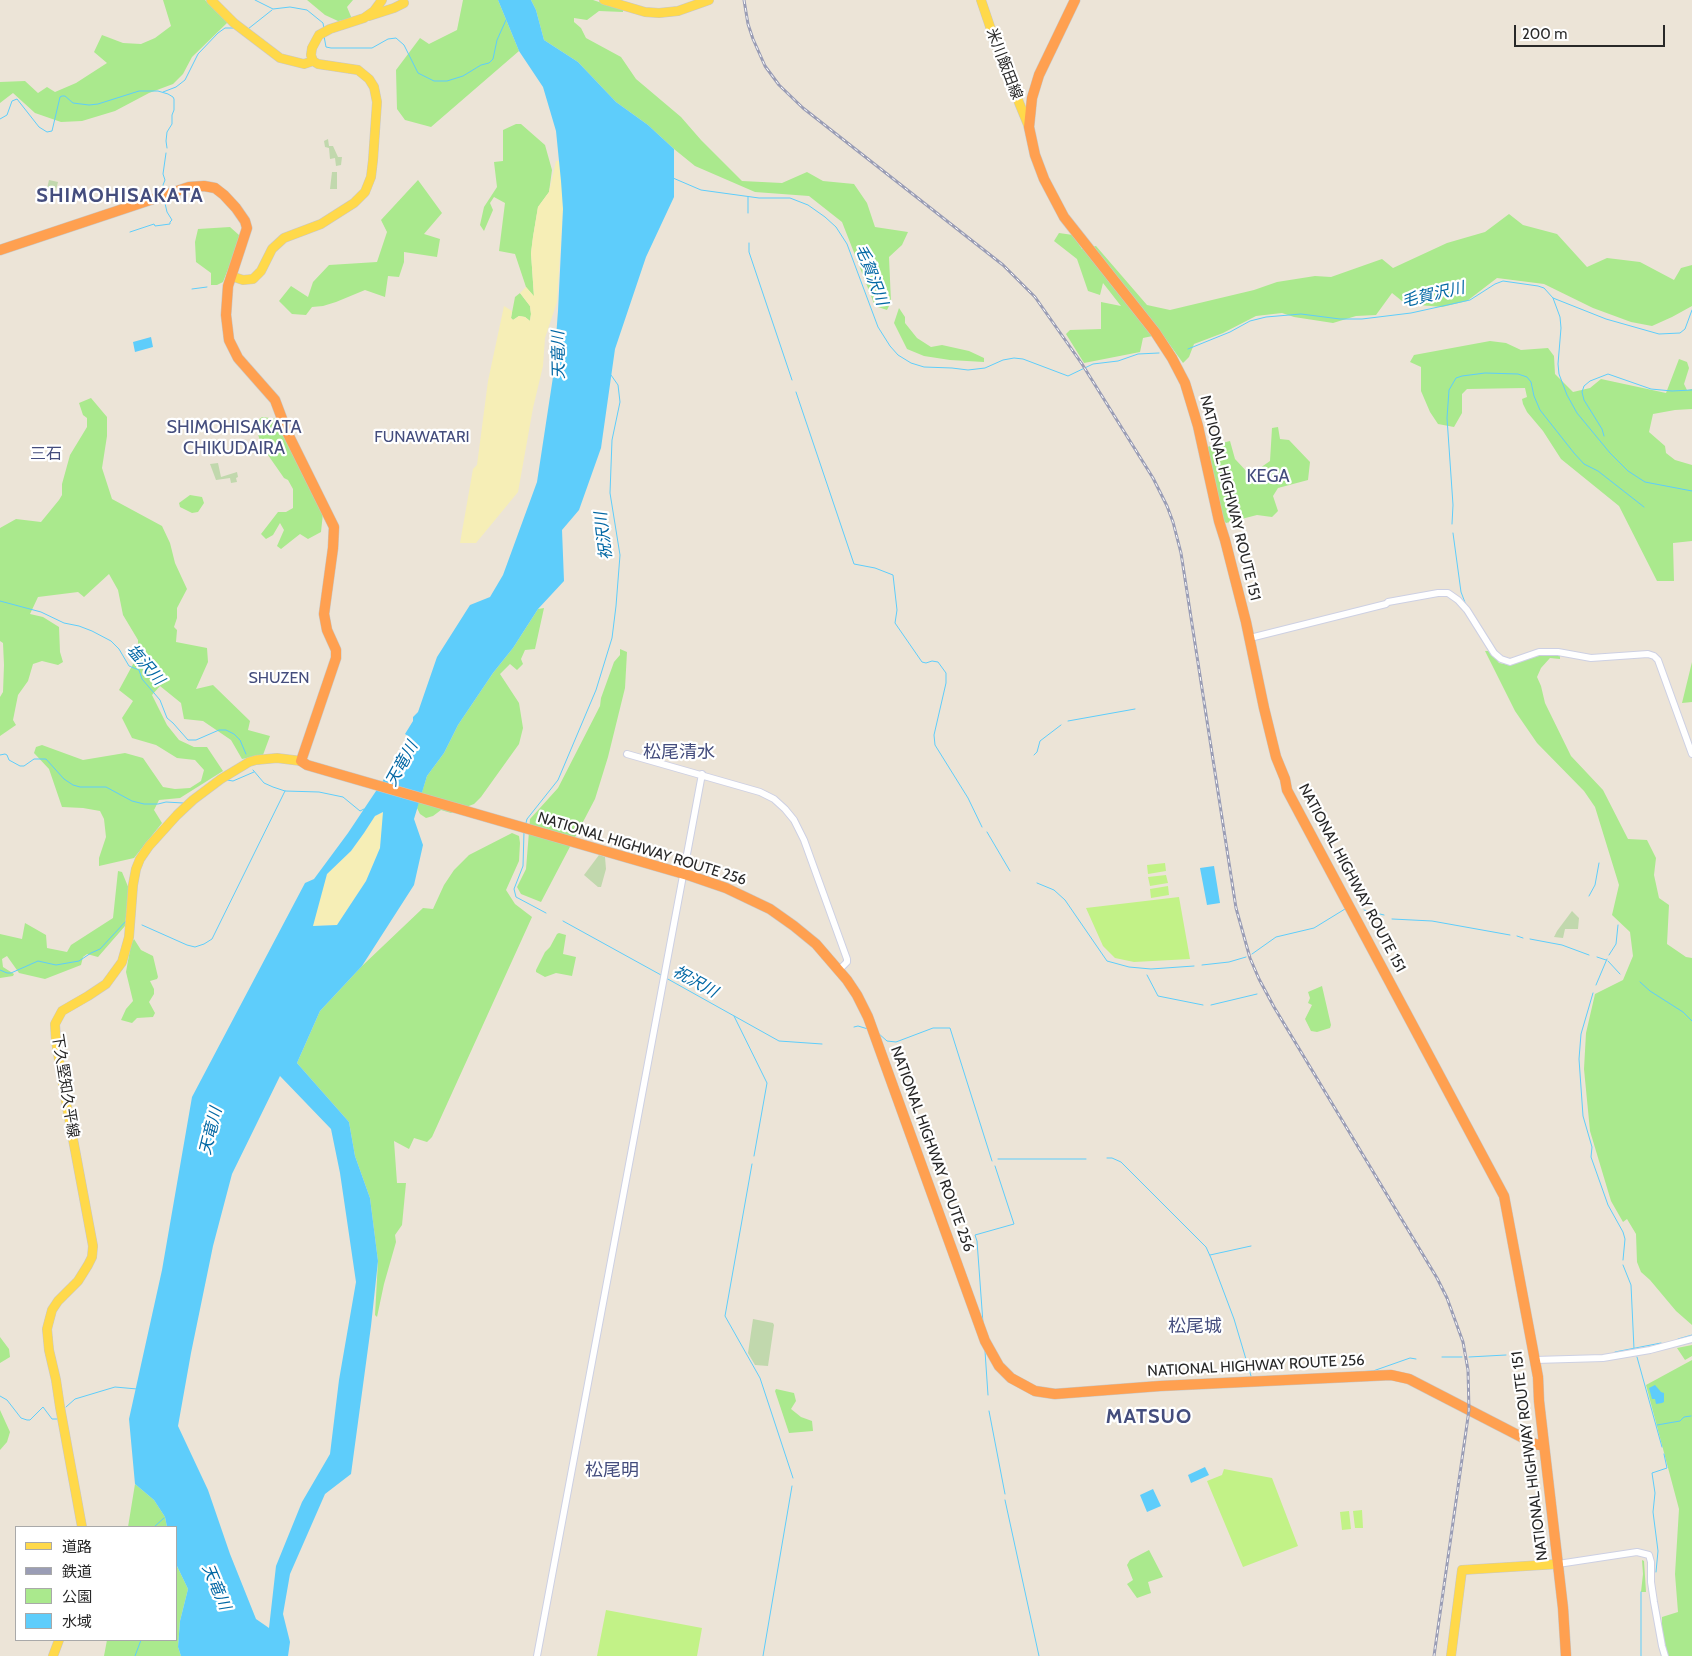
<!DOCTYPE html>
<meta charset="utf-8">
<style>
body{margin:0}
#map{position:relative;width:1692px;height:1656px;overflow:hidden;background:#ece4d7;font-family:Cabin,"Noto Sans JP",sans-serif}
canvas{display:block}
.legend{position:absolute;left:15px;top:1526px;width:162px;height:115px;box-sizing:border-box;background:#fff;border:1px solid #a9a9a9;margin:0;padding:6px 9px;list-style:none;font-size:15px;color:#282828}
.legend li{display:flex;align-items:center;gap:10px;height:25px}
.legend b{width:25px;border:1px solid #a9a9a9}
.scale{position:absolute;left:1514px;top:25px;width:151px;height:22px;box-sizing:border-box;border:2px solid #282828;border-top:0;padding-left:6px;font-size:15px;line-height:18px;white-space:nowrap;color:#282828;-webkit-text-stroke:4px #fff;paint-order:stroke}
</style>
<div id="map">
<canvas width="1692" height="1656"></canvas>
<ul class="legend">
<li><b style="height:6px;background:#ffd94a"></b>道路</li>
<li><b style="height:6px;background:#9a9db5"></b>鉄道</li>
<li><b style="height:14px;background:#aae98d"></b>公園</li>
<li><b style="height:14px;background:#5ecdfb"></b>水域</li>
</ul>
<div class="scale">200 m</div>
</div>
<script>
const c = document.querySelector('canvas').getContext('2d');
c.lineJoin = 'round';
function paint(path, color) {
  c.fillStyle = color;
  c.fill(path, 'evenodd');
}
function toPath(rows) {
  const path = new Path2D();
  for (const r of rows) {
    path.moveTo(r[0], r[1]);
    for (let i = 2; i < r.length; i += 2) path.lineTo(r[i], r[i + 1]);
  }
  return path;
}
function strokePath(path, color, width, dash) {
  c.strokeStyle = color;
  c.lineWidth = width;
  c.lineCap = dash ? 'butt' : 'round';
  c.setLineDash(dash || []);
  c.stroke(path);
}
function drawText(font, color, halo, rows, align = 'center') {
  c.font = font + ' Cabin,"Noto Sans JP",sans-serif';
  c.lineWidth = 4.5;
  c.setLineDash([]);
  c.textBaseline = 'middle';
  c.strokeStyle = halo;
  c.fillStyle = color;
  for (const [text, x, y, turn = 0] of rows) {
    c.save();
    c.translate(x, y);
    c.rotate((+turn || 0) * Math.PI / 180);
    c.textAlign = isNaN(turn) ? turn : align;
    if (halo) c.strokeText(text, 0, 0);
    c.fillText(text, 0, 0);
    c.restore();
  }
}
const green = toPath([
 [163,0,205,0,228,22,192,57,183,74,173,84,149,93,115,111,82,121,61,122,35,113,13,93,0,103,0,82,25,81,38,93,47,87,55,92,76,83,107,63,94,52,102,35,123,43,141,44,155,38,171,26],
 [307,0,353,0,347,7,352,19,338,21,325,15],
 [463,0,498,0,519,51,431,127,405,120,397,109,396,70,420,38,429,44,457,30],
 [531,0,593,0,623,10,623,12,599,11,587,20,574,18,574,22,581,28,586,38,621,57,636,79,681,117,701,140,742,181,782,183,807,172,823,181,854,184,867,203,875,227,908,232,902,245,889,257,891,302,887,310,875,306,842,222,809,196,755,192,695,166,674,149,648,125,616,102,578,62,544,40,536,10],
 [516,124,521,124,545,145,552,170,549,192,538,207,533,237,531,253,534,297,526,287,515,254,499,251,505,203,494,197,490,203,493,210,484,231,480,225,484,207,497,187,494,162,503,161,503,130],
 [418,180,442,213,424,234,440,239,437,257,404,252,404,262,399,277,388,276,385,297,365,290,336,302,323,306,312,307,306,315,292,314,279,301,291,286,308,297,313,282,329,265,377,262,387,232,381,220],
 [1509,214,1523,225,1557,234,1587,267,1607,258,1640,262,1674,280,1681,268,1692,265,1692,306,1672,317,1652,326,1631,322,1593,308,1544,284,1497,278,1467,301,1442,307,1419,305,1402,301,1392,293,1376,315,1356,316,1333,323,1294,317,1282,313,1256,316,1223,333,1194,344,1189,357,1183,363,1162,334,1143,338,1140,352,1084,363,1066,334,1070,330,1101,329,1101,302,1121,306,1103,283,1100,295,1088,291,1077,259,1054,241,1059,233,1073,235,1082,249,1096,246,1147,305,1170,310,1254,290,1277,282,1315,276,1331,277,1382,259,1393,268,1447,243,1485,232],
 [230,227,239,235,240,239,223,282,217,285,211,285,211,273,196,262,195,242,198,229],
 [520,293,530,306,531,314,530,321,525,317,519,316,513,320,511,318,515,297],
 [899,308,905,317,905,323,917,338,931,347,942,345,969,351,984,358,984,362,950,360,924,356,907,349,894,323],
 [1490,341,1506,343,1521,350,1548,348,1554,356,1555,374,1573,392,1590,388,1601,379,1666,393,1679,359,1687,362,1689,368,1684,384,1687,390,1692,389,1692,409,1675,410,1653,414,1649,432,1665,446,1666,453,1675,460,1692,465,1692,541,1673,543,1674,581,1657,581,1619,506,1561,459,1543,431,1527,412,1523,404,1522,399,1527,397,1525,388,1467,389,1462,394,1462,413,1454,427,1438,424,1430,412,1421,391,1421,367,1410,362,1414,355],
 [91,398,107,417,107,436,102,468,112,499,162,526,170,543,175,563,187,589,177,608,177,618,174,627,177,630,176,642,207,648,208,662,196,689,213,685,250,721,248,730,270,736,263,755,242,759,231,740,203,721,184,719,181,703,160,686,152,695,167,725,179,740,194,747,207,747,223,771,180,798,159,800,154,810,162,823,134,858,99,866,99,858,106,837,104,819,100,811,83,808,62,807,49,769,34,753,36,747,42,745,83,760,125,753,143,758,163,787,175,789,190,788,201,781,204,770,195,760,177,758,156,745,132,738,122,718,133,701,119,690,138,655,138,640,123,615,118,590,109,574,84,597,78,592,38,597,30,614,43,617,59,627,60,652,63,662,58,665,42,661,33,664,28,681,18,695,13,720,16,725,0,736,0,697,3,692,4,665,3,643,0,641,0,528,16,519,41,522,59,500,62,495,62,484,70,455,87,427,87,418,83,415,79,403],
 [262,417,277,419,323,513,321,532,308,539,300,534,281,549,277,546,284,530,280,523,273,535,266,539,261,534,278,512,286,512,293,508,293,489,288,480,284,478,261,445,255,423],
 [1278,427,1280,439,1289,440,1310,462,1308,480,1278,488,1273,496,1278,511,1272,517,1257,515,1226,523,1223,520,1207,447,1230,441,1235,459,1250,475,1270,461,1272,428],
 [190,495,202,497,204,503,198,512,192,513,180,507,179,503],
 [544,608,535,649,525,650,521,659,523,664,517,670,510,664,500,674,519,703,523,728,519,744,481,797,474,804,451,813,441,810,433,816,426,818,420,814,417,808,427,776,444,753,458,725,493,673,513,648,538,609],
 [620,649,627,652,625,688,608,757,595,799,541,902,521,894,517,887,526,869,530,819,558,788,600,706,601,698,614,662,620,655],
 [1485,651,1490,651,1499,663,1510,665,1540,655,1560,656,1560,659,1550,658,1541,668,1537,677,1541,686,1545,703,1571,756,1603,790,1628,839,1647,840,1656,858,1654,875,1659,898,1669,905,1667,944,1686,957,1692,958,1692,1325,1676,1311,1650,1280,1641,1272,1637,1262,1636,1234,1627,1219,1623,1222,1611,1201,1590,1131,1584,1069,1586,1033,1595,994,1623,980,1633,956,1630,932,1612,915,1619,885,1595,807,1584,791,1537,743,1515,711],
 [1692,662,1692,702,1682,703],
 [512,833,519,836,520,843,519,861,506,890,515,904,532,917,432,1137,427,1142,414,1138,409,1149,394,1141,397,1183,406,1183,402,1225,395,1235,396,1242,384,1284,377,1317,375,1315,378,1261,370,1198,355,1156,349,1122,297,1063,320,1011,362,966,423,908,433,909,444,885,454,870,469,855],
 [118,871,122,872,129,889,125,926,98,957,87,954,83,957,81,965,45,979,19,973,7,956,2,959,3,967,14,974,13,976,0,978,0,934,22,939,25,923,46,935,47,948,67,952,71,945,113,918],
 [559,933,566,935,563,954,576,957,572,976,556,973,545,977,536,972,536,970,545,952,550,947,557,934],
 [134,939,141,950,153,956,158,977,157,979,150,981,154,989,154,994,149,1002,155,1013,153,1017,137,1018,132,1023,121,1020,126,1009,133,1001,126,972,131,944],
 [1322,986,1331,1025,1330,1028,1317,1032,1311,1031,1305,1019,1312,1005,1308,1003,1310,998,1308,992],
 [0,1337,9,1349,10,1357,0,1363],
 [1692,1345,1692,1356,1685,1360,1677,1348],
 [1692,1360,1692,1656,1662,1656,1662,1617,1678,1612,1675,1574,1679,1509,1646,1385],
 [776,1389,794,1393,796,1401,791,1409,801,1417,812,1421,813,1431,789,1433,775,1391],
 [0,1410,10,1432,7,1442,0,1450],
 [135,1484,154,1500,165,1517,167,1527,128,1527],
 [1149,1550,1163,1577,1148,1582,1151,1593,1137,1598,1127,1584,1133,1580,1127,1565,1130,1560],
 [1642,1560,1644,1561,1646,1592,1641,1592,1643,1574],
 [176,1564,188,1589,180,1621,178,1647,181,1656,104,1656,107,1640,176,1640]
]);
const sand = toPath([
 [556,161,561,161,563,209,557,302,545,338,543,366,533,408,518,492,476,543,460,543,473,469,477,465,488,381,504,306,512,311,511,318,513,320,519,316,525,317,530,321,531,314,530,306,520,293,526,287,534,296,531,253,533,237,538,207,549,192],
 [384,812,380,848,366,881,337,925,312,926,327,874,351,851,364,833,375,816]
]);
const cemetery = toPath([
 [328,139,329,146,333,146,338,157,342,157,341,165,336,166,335,158,330,159,329,148,325,147,324,141],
 [332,172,337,172,337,189,330,189],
 [49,180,58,182,55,194,52,198,45,197],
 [218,463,221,477,237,472,238,477,236,478,237,482,231,483,230,478,216,480,210,464],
 [599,855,605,857,606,869,601,887,598,887,584,875],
 [1572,911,1579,918,1578,929,1565,929,1563,938,1554,937,1557,931],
 [753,1319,773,1323,774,1325,768,1366,755,1365,748,1353]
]);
const pitch = toPath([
 [1165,863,1166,871,1148,874,1147,865],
 [1166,875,1168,883,1150,886,1148,877],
 [1168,886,1169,895,1151,898,1150,889],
 [1179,897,1190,959,1134,962,1115,958,1103,946,1086,908],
 [1224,1469,1272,1478,1298,1546,1243,1567,1207,1481,1222,1475],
 [1362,1510,1363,1528,1355,1528,1353,1511],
 [1349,1511,1351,1529,1342,1530,1340,1512],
 [606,1610,702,1628,697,1656,597,1656]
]);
const water = toPath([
 [498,0,531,0,536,10,544,40,578,62,616,102,648,125,674,149,674,197,646,257,615,349,601,448,579,510,562,530,564,581,538,609,513,648,493,673,458,725,444,753,427,776,414,819,423,845,414,885,362,966,320,1011,297,1063,349,1122,355,1156,370,1198,378,1261,371,1326,351,1474,325,1494,290,1574,283,1614,290,1642,288,1656,181,1656,178,1647,180,1621,188,1589,176,1564,176,1527,167,1527,165,1517,154,1500,135,1484,129,1419,162,1270,192,1097,305,883,314,879,348,833,388,773,400,763,407,746,405,745,408,736,405,734,413,721,413,717,418,712,437,657,470,605,490,597,503,575,537,482,553,377,558,311,563,209,561,181,556,131,543,87,519,51],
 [383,812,380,848,366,881,337,925,313,926,327,874,351,851,364,833,375,816],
 [280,1076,331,1129,340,1173,356,1282,339,1380,330,1454,302,1502,276,1566,269,1628,256,1619,230,1554,208,1490,178,1426,191,1353,213,1246,232,1174],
 [151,337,153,347,135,352,133,342],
 [1214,866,1220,903,1207,905,1200,868],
 [1655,1385,1661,1392,1664,1393,1664,1402,1662,1403,1656,1404,1655,1399,1652,1399,1649,1388],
 [1205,1467,1209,1475,1191,1483,1188,1475],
 [1153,1489,1161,1506,1147,1512,1140,1495]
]);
const stream = toPath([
 [255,0,273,9,290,7,307,10,323,23,324,29],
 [248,29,272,10],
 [324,36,326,47,331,48,372,48,388,39,396,38,404,45,418,73,434,81,447,81,463,76,481,65,489,63,493,59,497,40,506,20],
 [163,92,176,87,185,80,198,54,218,33,225,28,234,28],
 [0,119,7,115,12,101,17,99,39,127,47,132,52,131,60,97,62,96,65,96,73,103,89,105,98,104,139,91,158,91,168,94,173,97,174,99,174,110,172,115,172,124,167,132,166,141,167,148],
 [673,178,701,190,759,198,790,198,808,205,825,217,836,227,847,244,878,327,890,346,898,355,911,363,924,367,952,368,968,370,985,368,1003,360,1014,358,1023,359,1068,376,1093,364,1118,361,1138,354,1159,353],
 [164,191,163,185,165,180,163,174,166,153],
 [748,213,748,197],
 [130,232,154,224,155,226,170,224,170,222,172,220,167,212,164,199],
 [749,243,749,252,792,380],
 [192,289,207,287],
 [1553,298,1560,317,1561,328,1558,364,1559,374,1567,395,1577,413,1610,453,1628,471,1645,482,1692,491],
 [1188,349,1230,332,1250,321,1266,317,1301,314,1340,319,1362,319,1411,313,1470,300,1495,284,1503,281,1538,286,1544,288,1553,298,1606,319,1659,334,1680,333,1685,329,1692,310],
 [796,392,854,564,875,568,893,575,897,610,895,623,922,662,926,663,932,661,938,662,946,673,946,683,934,735,935,745,968,798,982,827],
 [1604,436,1602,429,1584,400,1582,392,1584,386,1590,381,1608,374,1651,389,1672,391,1692,390],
 [1452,524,1453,505,1447,418,1449,390,1456,378,1462,376,1485,373,1518,374,1527,377,1531,382,1534,396,1540,410,1574,453,1584,464,1598,471,1644,507],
 [1453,533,1461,592,1466,605],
 [0,601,41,612,64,623,79,626,92,631,111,641,119,649,129,666,139,670,142,679,160,700,167,718,173,723,188,740,196,740,219,730,226,730,234,734,240,740,246,754],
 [1068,721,1135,709],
 [0,755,5,754,7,755,9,760,20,766,24,766,34,759,46,759,64,779,73,785,80,787,106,787,132,801,144,804,158,804,166,802,183,803],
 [1034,755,1037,752,1040,741,1061,725],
 [253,770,264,783,273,787,285,791,319,792,343,797,360,811,364,809],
 [227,780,233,781,254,772],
 [526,823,527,819,558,780,596,690,612,638,616,606,620,555,610,493,612,440,620,402,618,385,611,375],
 [524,832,523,866,514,889,516,897,546,913],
 [987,832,1010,871],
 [1037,883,1054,890,1065,900,1107,961,1129,967,1151,969,1194,966],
 [1589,896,1595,885,1599,863],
 [1364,910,1384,915],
 [1392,919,1432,921,1510,935],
 [563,921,661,975],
 [142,925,187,945,195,947,204,944,212,939,285,791],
 [1517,936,1523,938],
 [1530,939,1562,945,1589,955],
 [1252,954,1276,937,1314,928,1345,909],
 [1609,955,1616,944,1618,925],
 [1597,957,1606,960],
 [1608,961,1620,974],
 [1202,965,1229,962,1246,957],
 [0,970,7,973,11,973,38,961,56,965,79,961,91,953,100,949,126,921],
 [1147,975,1158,996,1203,1005],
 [666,978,779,1041,822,1044],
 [1640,982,1650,991,1683,1012,1692,1021],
 [1596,985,1607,959],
 [1593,993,1581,1034,1579,1059,1583,1116,1592,1147,1591,1157,1608,1205,1623,1232,1625,1239,1623,1260],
 [1211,1005,1257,994],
 [734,1016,767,1083,754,1156],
 [854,1027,858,1026,868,1029],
 [878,1033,887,1041,896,1042,933,1028,950,1028,992,1161],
 [1107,1158,1112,1158,1121,1162,1206,1247,1211,1258,1234,1319,1251,1376],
 [998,1159,1086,1159],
 [752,1164,725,1316,760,1378,793,1478],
 [1210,1255,1251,1246],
 [1623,1265,1631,1285,1634,1349],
 [983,1323,977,1241,975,1235,1014,1224,995,1166],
 [1678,1339,1692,1335],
 [985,1351,988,1395],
 [1615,1352,1661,1343],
 [1442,1357,1462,1357],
 [1469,1357,1506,1355],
 [1637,1357,1662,1447],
 [1356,1372,1373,1371,1410,1358,1416,1359],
 [0,1396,7,1400,21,1418,27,1420,30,1420,43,1407,52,1419,57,1419,59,1417],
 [66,1407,75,1399,115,1387,137,1389],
 [989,1411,1005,1494],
 [1657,1425,1680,1421,1684,1417,1691,1416],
 [1005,1500,1039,1656],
 [154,1527,164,1518],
 [1656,1572,1658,1551,1653,1512,1655,1493,1652,1473,1667,1468,1664,1454],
 [135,1656,141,1640],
 [763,1656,792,1486],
 [1641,1656,1641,1592]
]);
const minor = toPath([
 [1250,638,1386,604,1388,602,1438,593,1448,593,1458,600,1467,610,1494,653,1501,659,1510,662,1539,652,1558,652,1591,658,1648,654,1654,656,1658,660,1692,754],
 [627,754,760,792,774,799,785,809,794,820,804,840,847,959,847,962,839,970],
 [1535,1360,1603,1358,1650,1350,1692,1339],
 [1558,1564,1637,1552,1649,1555,1651,1562,1651,1582,1654,1602,1662,1646,1665,1656],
 [537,1656,702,774]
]);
const major = toPath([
 [211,0,234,23,280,58,304,64,313,61],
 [604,0,645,12,659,13,678,11,709,0],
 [981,0,1000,56,1029,127],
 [369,16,394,8,404,3],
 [231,276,243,280,253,279,261,271,272,249,284,238,321,224,354,203,365,192,371,177,373,160,377,102,374,87,369,79,358,70,318,64,313,61,311,55,312,48,319,35,330,29,364,18,374,11,382,0],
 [82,1527,60,1407,56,1380,49,1350,47,1329,52,1310,58,1301,78,1281,88,1265,92,1257,93,1246,64,1091,56,1041,55,1024,62,1011,88,996,106,984,122,962,129,937,133,885,136,869,140,859,149,846,177,815,193,800,221,779,249,762,256,760,277,758,301,761],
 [53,1656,59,1640],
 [1451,1656,1462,1570,1558,1564]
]);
const highway = toPath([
 [1075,0,1039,75,1032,98,1029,127,1035,155,1044,179,1064,217,1155,332,1172,358,1185,383,1198,426,1219,521,1225,540,1246,622,1264,708,1276,757,1285,779,1287,790,1504,1196,1538,1377,1539,1401,1563,1608,1566,1656],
 [0,250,189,187,204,186,215,188,224,195,236,208,245,221,247,228,228,286,226,315,229,340,238,358,275,400,287,432,334,527,333,548,324,614,327,630,336,650,336,658,301,761,307,765,338,774,691,876,726,888,770,909,794,926,816,944,847,980,857,995,868,1017,985,1341,999,1366,1011,1378,1035,1391,1055,1394,1160,1386,1391,1375,1409,1379,1535,1444,1544,1446]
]);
const rail = toPath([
 [744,0,748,24,753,39,765,66,779,85,803,108,1003,265,1035,297,1082,364,1153,478,1167,506,1173,522,1181,553,1236,908,1250,958,1259,979,1274,1007,1437,1278,1447,1298,1463,1342,1468,1370,1469,1410,1434,1656]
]);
const streetNames = [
 ["米川飯田線",1004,64,69],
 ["NATIONAL HIGHWAY ROUTE 151",1230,498,76],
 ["NATIONAL HIGHWAY ROUTE 256",642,849,17],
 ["NATIONAL HIGHWAY ROUTE 151",1352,878,62],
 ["下久堅知久平線",65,1086,81],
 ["NATIONAL HIGHWAY ROUTE 256",932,1149,70],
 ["NATIONAL HIGHWAY ROUTE 256",1256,1366,-3],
 ["NATIONAL HIGHWAY ROUTE 151",1530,1456,-97]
];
const waterNames = [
 ["毛賀沢川",871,275,69],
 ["毛賀沢川",1433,295,-13],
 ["天竜川",559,355,-91],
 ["祝沢川",604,536,-97],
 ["塩沢川",145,665,49],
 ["天竜川",402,764,-61],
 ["祝沢川",695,982,29],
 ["天竜川",211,1131,-76],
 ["天竜川",216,1587,67]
];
const neighbourhoodNames = [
 ["FUNAWATARI",422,437],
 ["三石",46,454],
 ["SHUZEN",279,678]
];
const quarterNames = [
 ["SHIMOHISAKATA",234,428],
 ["CHIKUDAIRA",234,449],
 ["KEGA",1268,477],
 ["松尾清水",679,753],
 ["松尾城",1195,1327],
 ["松尾明",612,1471]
];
const districtNames = [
 ["SHIMOHISAKATA",120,196],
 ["MATSUO",1149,1417]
];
paint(green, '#aae98d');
paint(sand, '#f6eeb6');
paint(cemetery, '#c1d8ad');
paint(pitch, '#c2f287');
paint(water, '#5ecdfb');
strokePath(stream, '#5ecdfb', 1);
strokePath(minor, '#cdd0e3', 8);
strokePath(major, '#c7c7c7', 10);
strokePath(highway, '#c7c7c7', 11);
strokePath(minor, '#fff', 6);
strokePath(major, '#ffd94a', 9);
strokePath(highway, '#ffa050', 10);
strokePath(rail, '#9a9db5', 3);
strokePath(rail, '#fff', 1, [4]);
drawText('15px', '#282828', '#fff', streetNames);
drawText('italic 16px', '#0067a4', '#fff', waterNames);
drawText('16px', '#444d7d', '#fff', neighbourhoodNames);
drawText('18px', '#444d7d', '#fff', quarterNames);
c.letterSpacing = '1px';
drawText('bold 20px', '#444d7d', '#fff', districtNames);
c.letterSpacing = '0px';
</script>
